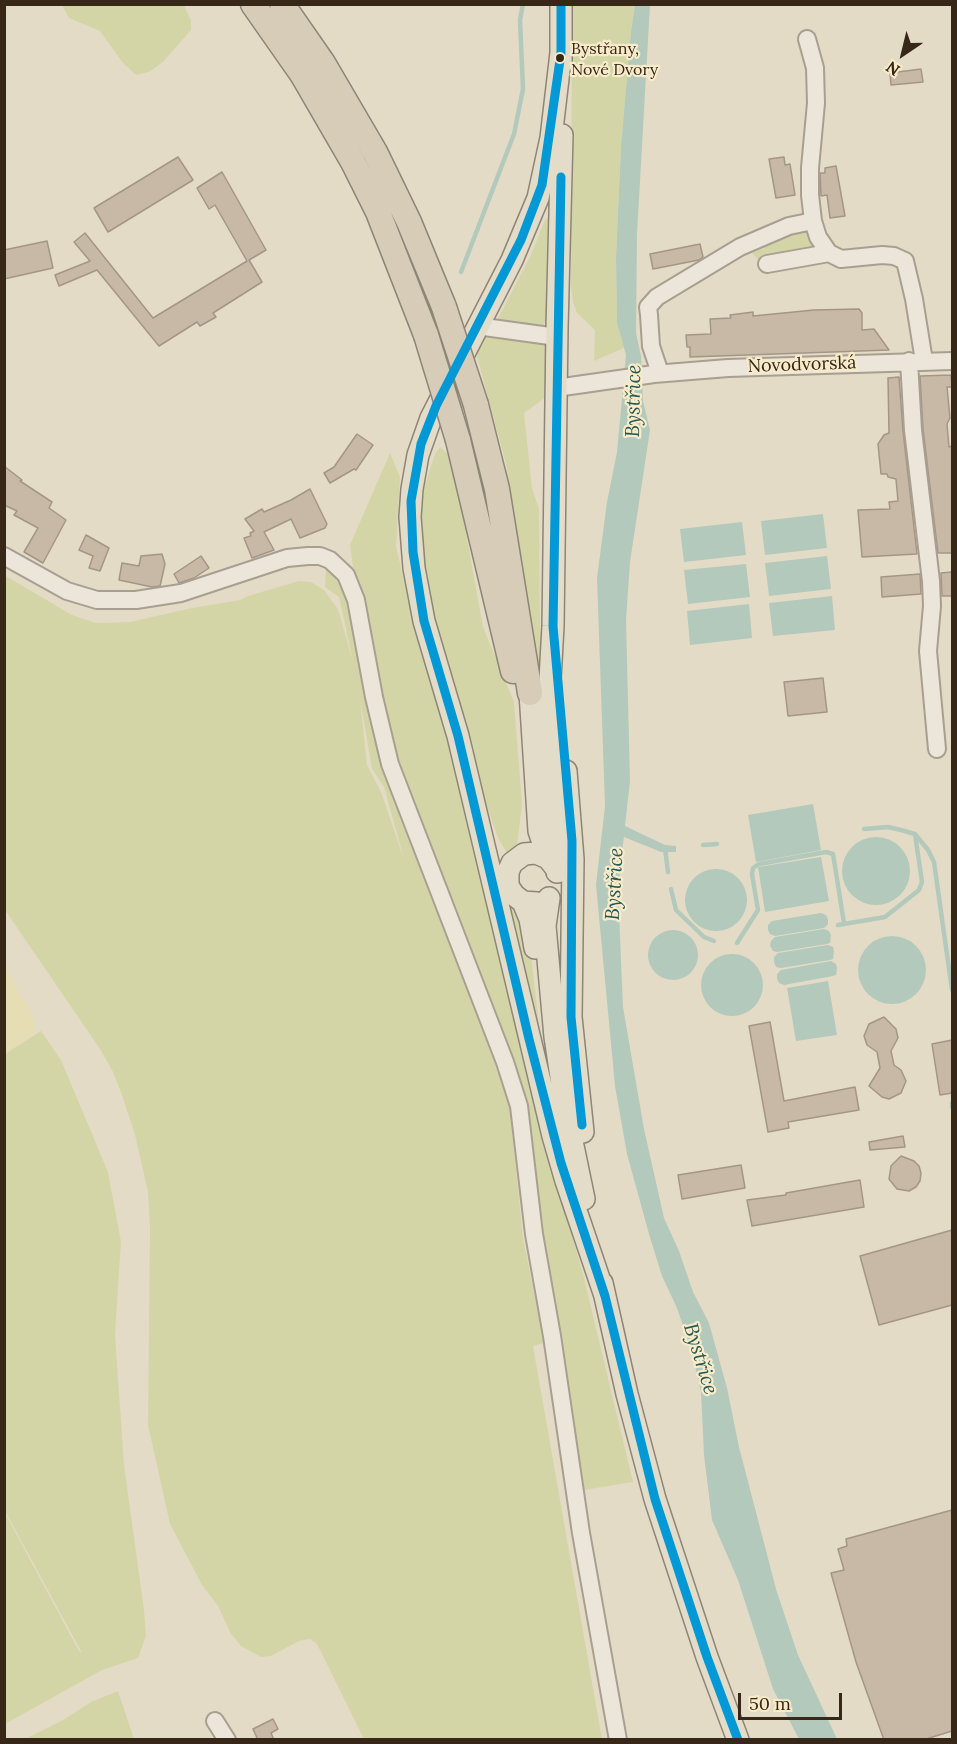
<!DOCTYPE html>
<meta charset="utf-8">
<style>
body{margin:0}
#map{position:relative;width:957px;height:1744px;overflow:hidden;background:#e4dbc6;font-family:Lora,serif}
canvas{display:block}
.frame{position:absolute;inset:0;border:6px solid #362719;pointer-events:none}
.north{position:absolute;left:873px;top:24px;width:60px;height:60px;-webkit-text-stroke:4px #f8ebc9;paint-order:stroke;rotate:215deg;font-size:16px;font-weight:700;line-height:24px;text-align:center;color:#362719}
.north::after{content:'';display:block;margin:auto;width:21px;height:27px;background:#362719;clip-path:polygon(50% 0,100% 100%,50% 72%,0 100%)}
.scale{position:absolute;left:738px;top:1693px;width:104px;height:27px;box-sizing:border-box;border:3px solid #362719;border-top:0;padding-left:8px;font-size:18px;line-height:21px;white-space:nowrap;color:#362719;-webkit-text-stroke:4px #f8ebc9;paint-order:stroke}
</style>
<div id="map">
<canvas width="957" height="1744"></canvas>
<div class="frame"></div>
<div class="north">N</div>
<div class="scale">50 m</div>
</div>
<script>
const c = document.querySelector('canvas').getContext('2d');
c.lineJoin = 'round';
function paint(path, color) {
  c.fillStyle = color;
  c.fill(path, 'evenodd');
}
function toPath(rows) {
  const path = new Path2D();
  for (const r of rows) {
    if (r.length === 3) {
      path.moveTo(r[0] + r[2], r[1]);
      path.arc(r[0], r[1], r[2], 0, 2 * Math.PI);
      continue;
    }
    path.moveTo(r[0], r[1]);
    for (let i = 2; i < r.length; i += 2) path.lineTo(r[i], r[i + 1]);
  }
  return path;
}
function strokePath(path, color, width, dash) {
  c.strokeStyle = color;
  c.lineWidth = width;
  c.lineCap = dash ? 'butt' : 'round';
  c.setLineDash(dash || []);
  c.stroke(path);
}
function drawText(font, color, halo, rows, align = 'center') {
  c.font = font + ' Lora,serif';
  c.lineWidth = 4.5;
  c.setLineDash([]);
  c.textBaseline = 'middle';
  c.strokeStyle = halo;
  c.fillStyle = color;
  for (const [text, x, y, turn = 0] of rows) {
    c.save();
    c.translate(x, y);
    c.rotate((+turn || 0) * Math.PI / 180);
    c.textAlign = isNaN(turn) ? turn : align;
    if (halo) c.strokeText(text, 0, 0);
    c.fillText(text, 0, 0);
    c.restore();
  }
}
const farmland = toPath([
 [4,965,35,1020,36,1026,36,1031,31,1036,5,1054]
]);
const green = toPath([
 [62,5,184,5,191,21,191,30,163,62,149,72,136,75,123,63,100,31,69,18],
 [572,5,635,5,631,31,621,146,616,258,617,323,624,348,594,361,595,330,577,313,573,302,571,286],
 [548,218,548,317,541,329,496,322,530,257,545,220],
 [807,230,814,238,817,253,761,260,757,259,752,253,765,248,766,240],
 [487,334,545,344,545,398,524,413,532,488,539,509,541,738,506,464,476,353],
 [440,447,450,456,457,483,483,627,514,702,522,804,517,847,510,854,507,853,498,838,486,804,435,636,422,557,420,522,424,488,435,454],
 [390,453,400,477,396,546,412,615,472,814,558,1188,583,1274,633,1482,584,1490,563,1375,525,1110,446,897,386,724,353,567,350,545],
 [326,566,342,585,383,763,509,1101,523,1238,544,1343,533,1346,602,1739,364,1739,317,1644,310,1639,299,1641,271,1656,261,1657,241,1646,231,1634,218,1606,202,1585,170,1524,148,1425,150,1227,148,1192,135,1135,122,1095,113,1072,100,1049,5,910,4,575,72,615,96,623,130,622,192,608,240,600,248,596,299,581,311,582,324,590,338,609,353,662,339,597,325,587],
 [360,699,372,769,384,787,404,859,381,792,367,765],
 [502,894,514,904,528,931,542,1048],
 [41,1031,61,1060,108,1172,121,1242,115,1335,124,1465,144,1610,146,1636,138,1658,102,1670,5,1724,5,1513,79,1651,82,1653,5,1511,5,1054],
 [118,1691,134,1739,25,1739,63,1720,91,1702]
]);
const water = toPath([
 [635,5,650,5,637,234,636,333,641,356,643,401,650,430,630,562,626,620,630,781,625,826,665,845,676,846,676,852,661,852,624,837,620,864,619,913,623,1007,644,1129,664,1218,679,1251,693,1292,709,1323,727,1388,739,1447,776,1589,798,1655,837,1739,799,1739,773,1689,738,1580,712,1520,704,1455,701,1392,691,1349,677,1308,662,1276,649,1234,627,1154,615,1086,596,885,605,806,597,578,607,502,617,452,626,355,617,323,616,258,621,146,631,31],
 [823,514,827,548,765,555,761,521],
 [742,522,746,555,684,562,680,529],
 [827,556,831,589,769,596,765,563],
 [746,564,750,597,688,604,684,570],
 [832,596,835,630,773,636,769,603],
 [749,604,752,638,690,645,687,611],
 [813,804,821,850,756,862,748,815],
 [876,871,34],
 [821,857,829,901,765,912,758,867],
 [716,900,31],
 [821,913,826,915,828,919,828,924,824,928,775,936,770,934,768,930,768,925,772,921],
 [824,929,829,931,831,935,830,943,827,944,777,952,773,951,770,946,771,941,775,937],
 [673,955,25],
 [892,970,34],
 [828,945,833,947,834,951,833,959,830,960,781,968,776,967,774,962,774,957,778,953],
 [732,985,31],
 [831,961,836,964,837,968,836,975,833,976,784,985,779,983,777,979,777,974,781,970],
 [828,981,837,1035,796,1041,787,988]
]);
const stream = toPath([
 [461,272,514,134,523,89,520,20,523,4],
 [864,829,888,827,901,830,915,834,928,850,934,862,952,990],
 [703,845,717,844],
 [665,848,668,872],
 [671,889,676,910,704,937,714,941],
 [838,925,885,917,919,890,922,882,915,834],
 [737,943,758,910,752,874,753,868,759,864,826,852,833,854,844,923],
 [952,1103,952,1107]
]);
const building = toPath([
 [921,69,923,82,891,85,890,73,921,69],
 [178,157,193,180,108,232,94,208,178,157],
 [784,157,785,165,790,164,795,195,776,198,769,159,784,157],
 [836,166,845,216,830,218,827,195,821,196,820,173,825,173,825,168,836,166],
 [222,172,266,250,249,260,262,282,213,313,216,317,200,326,197,322,159,346,97,270,59,286,55,275,90,261,74,242,85,233,153,318,247,261,215,205,209,209,197,188,222,172],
 [47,241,53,268,4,279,4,250,47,241],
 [700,244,703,257,699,260,653,269,650,254,700,244],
 [859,309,862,313,862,330,874,329,889,350,690,357,690,347,687,347,686,335,711,334,710,319,731,318,730,315,753,312,753,316,814,310,859,309],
 [951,375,952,387,947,387,950,418,947,424,949,447,952,446,952,553,938,553,923,429,920,376,951,375],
 [899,377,903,431,917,554,862,557,858,510,890,509,889,502,898,501,896,479,888,477,887,474,881,474,878,444,884,435,889,433,888,378,899,377],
 [357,434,373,445,356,470,354,469,330,483,324,473,334,467,357,434],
 [4,466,22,480,20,481,52,502,49,508,66,520,43,563,24,552,38,528,14,515,17,511,4,505,4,466],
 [310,489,327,524,325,528,300,538,291,519,264,532,274,550,252,558,244,538,251,536,250,533,254,531,245,519,262,509,264,512,291,500,310,489],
 [86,535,109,548,100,571,89,568,93,556,79,550,86,535],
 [162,554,165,564,160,586,152,587,119,580,122,563,139,566,141,556,162,554],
 [201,556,209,568,194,578,179,583,174,574,201,556],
 [952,572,952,596,942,596,941,573,952,572],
 [920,574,921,594,882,597,881,577,920,574],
 [823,678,827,712,788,716,784,682,823,678],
 [884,1017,896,1029,898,1038,891,1051,894,1065,901,1070,906,1081,901,1093,889,1099,882,1097,869,1086,880,1068,877,1052,867,1045,864,1036,869,1024,884,1017],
 [770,1022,784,1101,855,1087,859,1110,788,1122,789,1128,768,1132,749,1026,770,1022],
 [952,1040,952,1093,940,1095,932,1044,952,1040],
 [903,1136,905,1147,870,1150,869,1142,903,1136],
 [901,1156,914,1161,919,1166,921,1173,920,1181,916,1187,909,1191,897,1189,889,1179,891,1166,901,1156],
 [741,1165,745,1188,682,1199,678,1175,741,1165],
 [860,1180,864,1207,752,1226,747,1200,786,1195,786,1193,860,1180],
 [952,1230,952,1305,879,1325,860,1256,952,1230],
 [952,1510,952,1731,923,1740,884,1740,856,1662,831,1573,844,1570,838,1549,847,1546,846,1539,952,1510],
 [273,1719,278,1729,271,1733,274,1740,258,1740,253,1729,273,1719]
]);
const minor = toPath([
 [813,221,818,237,829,253],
 [767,264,829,253,841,259,882,255,894,256,905,261,914,299,924,361],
 [477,326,557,337],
 [909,361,913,430,931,581,932,606,928,651,937,749],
 [660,373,651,346,649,315,648,307,657,297,740,247,789,226,813,221,810,195,810,168,816,103,815,68,807,39],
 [556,388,654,374,728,368,952,361],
 [4,556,67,591,97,600,136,600,181,593,287,558,308,556,320,556,330,560,346,575,356,600,374,697,390,764,505,1062,519,1106,534,1234,552,1336,581,1533,618,1740],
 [215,1721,227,1740]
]);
const major = toPath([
 [561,4,561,65],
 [561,53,551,138,538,198,512,260,431,418,418,455,412,489,410,517,414,568,424,621,458,736,553,1136,566,1181,605,1296],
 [530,693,539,831,548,858,555,867],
 [566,771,573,859,571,1017,583,1132],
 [557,872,550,679,553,626,557,328,562,135],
 [549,898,545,926,555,1037,567,1117,584,1199],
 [523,902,530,919,535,948],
 [537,903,523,902,514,895,508,886,508,872,512,863,524,854,536,853,548,858],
 [602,1283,627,1394,655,1499,707,1657,738,1740]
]);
const highway = toPath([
 [253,4,302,74,353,162,378,212,426,335],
 [282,4,323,63,375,152,409,222,444,307],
 [476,405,497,489,530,693],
 [458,440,513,671]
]);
const highwayBridge = toPath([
 [444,307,476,405],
 [426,335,458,440]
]);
const bus1 = toPath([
 [561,4,561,53,542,185,521,240,436,406,421,444,411,501,413,552,424,621,458,736,529,1039,561,1163,605,1296,655,1499,707,1657,738,1740],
 [561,177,553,626,572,841,571,1017,582,1125]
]);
const markers = [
 [560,58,5,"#362719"]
];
const busNames = [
 ["Bystřany,",571,49],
 ["Nové Dvory",571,70]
];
const streetNames = [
 ["Novodvorská",802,365,-2]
];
const waterNames = [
 ["Bystřice",634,401,-89],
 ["Bystřice",615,884,-87],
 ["Bystřice",700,1359,73]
];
paint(farmland, '#e6ddb4');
paint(green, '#d4d5a6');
paint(water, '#b3c9bc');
strokePath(stream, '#b3c9bc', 4.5);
paint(building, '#c8b9a7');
strokePath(building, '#a49686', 1.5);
strokePath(minor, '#a89f90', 20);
strokePath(major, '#8d8577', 24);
strokePath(highway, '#8d8577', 27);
strokePath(minor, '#ebe6d9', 16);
strokePath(major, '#e3dcc9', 21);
strokePath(highway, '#d7ccb7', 24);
strokePath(highwayBridge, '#8d8577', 27, []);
strokePath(highwayBridge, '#d7ccb7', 24);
strokePath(bus1, '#0398d6', 9);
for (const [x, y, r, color] of markers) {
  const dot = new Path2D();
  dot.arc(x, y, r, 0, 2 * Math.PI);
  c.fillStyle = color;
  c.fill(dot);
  strokePath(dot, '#f8ebc9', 2);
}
drawText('16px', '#362719', '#f8ebc9', busNames, 'left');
drawText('18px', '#362719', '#f8ebc9', streetNames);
drawText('italic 20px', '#265855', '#f8ebc9', waterNames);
</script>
